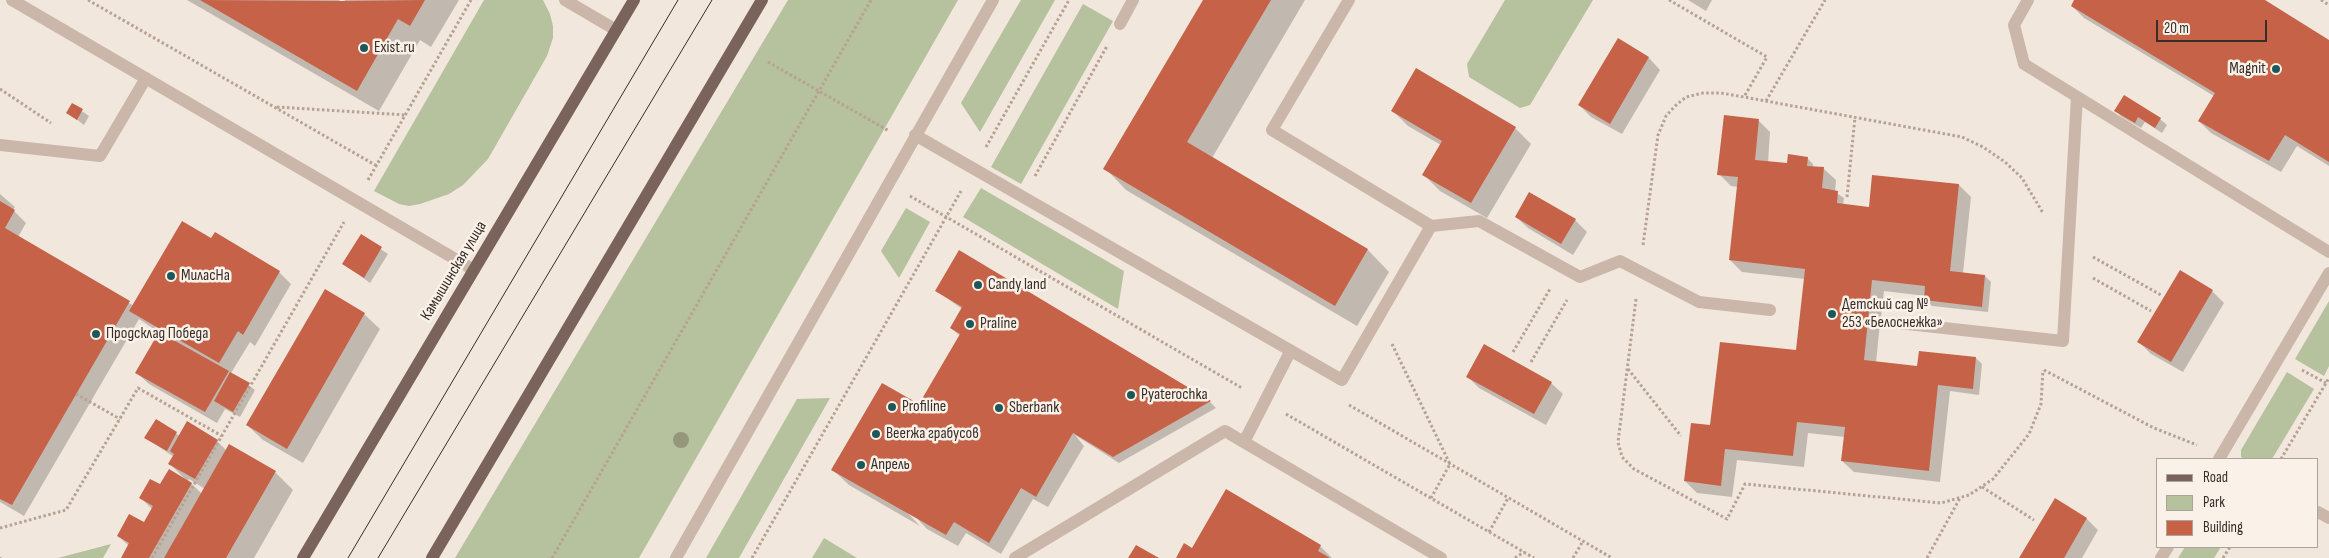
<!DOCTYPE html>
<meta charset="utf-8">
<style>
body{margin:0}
#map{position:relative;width:2329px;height:558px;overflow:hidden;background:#f2e7dd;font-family:"Sofia Sans Condensed",sans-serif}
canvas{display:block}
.legend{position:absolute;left:2156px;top:458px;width:162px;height:90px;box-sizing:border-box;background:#faf2e9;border:1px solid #aca39c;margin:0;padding:6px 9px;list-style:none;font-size:15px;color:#372d29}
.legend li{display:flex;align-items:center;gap:10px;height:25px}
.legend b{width:25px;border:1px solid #aca39c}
.scale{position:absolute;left:2156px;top:20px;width:111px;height:22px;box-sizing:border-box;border:2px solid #372d29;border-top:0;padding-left:6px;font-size:15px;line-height:18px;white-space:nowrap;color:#372d29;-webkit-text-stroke:4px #faf2e9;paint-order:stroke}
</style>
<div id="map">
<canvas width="2329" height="558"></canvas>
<ul class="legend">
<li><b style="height:6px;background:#79635a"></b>Road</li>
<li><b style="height:14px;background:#b6c19d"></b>Park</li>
<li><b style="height:14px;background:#c56248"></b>Building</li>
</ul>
<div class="scale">20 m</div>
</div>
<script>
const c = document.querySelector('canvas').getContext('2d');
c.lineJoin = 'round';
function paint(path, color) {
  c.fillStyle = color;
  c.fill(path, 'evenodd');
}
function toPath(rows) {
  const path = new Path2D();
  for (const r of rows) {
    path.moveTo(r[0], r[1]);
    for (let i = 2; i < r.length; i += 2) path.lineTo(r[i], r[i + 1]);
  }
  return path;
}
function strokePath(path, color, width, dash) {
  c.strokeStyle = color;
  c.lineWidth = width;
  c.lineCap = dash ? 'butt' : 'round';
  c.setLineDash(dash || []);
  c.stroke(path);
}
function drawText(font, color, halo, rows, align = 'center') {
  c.font = font + ' "Sofia Sans Condensed",sans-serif';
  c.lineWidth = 5;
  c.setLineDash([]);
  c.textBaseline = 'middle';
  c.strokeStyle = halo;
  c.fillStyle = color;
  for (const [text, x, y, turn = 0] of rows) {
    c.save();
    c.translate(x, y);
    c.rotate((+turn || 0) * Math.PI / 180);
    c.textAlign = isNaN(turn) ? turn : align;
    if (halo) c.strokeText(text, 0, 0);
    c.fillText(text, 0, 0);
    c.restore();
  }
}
const green = toPath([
 [484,0,543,0,550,14,553,26,553,38,547,56,488,159,463,185,449,194,420,204,409,206,399,204,374,191],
 [788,0,958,0,639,558,455,558],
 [1021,0,1055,0,980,132,961,103],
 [1505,0,1593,0,1530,105,1520,108,1469,77,1467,64],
 [1083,4,1113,21,1021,184,991,167],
 [981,188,1124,271,1118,309,963,217],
 [906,208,930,222,899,278,881,251],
 [2329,301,2329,366,2324,376,2295,359],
 [2287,372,2314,389,2272,459,2244,459,2241,457,2241,450],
 [830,398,739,558,706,558,797,399],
 [824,538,857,558,812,558],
 [111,544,103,558,58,558],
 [2185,547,2221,547,2214,558,2178,558]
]);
const shadow = toPath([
 [187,0,339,0,343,3,345,0,459,0,431,47,420,40,379,111],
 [1204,0,1305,0,1212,158,1368,250,1389,272,1357,326,1126,190,1105,168],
 [1688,0,1712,0,1706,11],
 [2076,0,2262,0,2329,41,2329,166,2297,146,2281,172,2211,133,2199,121,2214,96,2084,18,2072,6],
 [1618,40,1649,58,1660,70,1622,134,1591,117,1579,105],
 [73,105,89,116,84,125,68,113],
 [1393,111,1515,128,1531,144,1487,218,1440,191,1424,175,1441,145,1408,126],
 [2116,111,2160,119,2167,125,2162,133,2145,122,2141,128,2122,117],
 [1759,121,1770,132,1768,163,1788,165,1807,158,1813,164,1813,168,1824,169,1836,180,1835,192,1844,198,1843,205,1870,208,1959,185,1971,197,1963,273,1985,276,1991,282,1988,312,1932,306,1926,300,1926,296,1884,291,1879,333,1876,363,1918,367,1976,358,1982,364,1979,395,1950,391,1940,482,1854,472,1842,461,1845,437,1808,433,1804,467,1737,460,1732,497,1697,493,1685,481,1711,427,1797,352,1805,279,1742,272,1730,260,1738,187,1731,186,1719,174],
 [0,194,15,207,13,210,26,223,18,237,134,306,212,239,279,272,291,284,255,346,250,342,231,373,255,390,240,417,225,409,217,423,149,384,137,373,160,333,139,319,24,516,0,502],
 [1516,217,1575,220,1587,232,1573,255,1528,228],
 [361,236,388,254,370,283,344,264],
 [937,291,1101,336,1210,402,1216,408,1119,463,1075,435,1084,446,1048,507,1033,499,1001,554,966,533,958,546,927,529,908,509,906,511,920,526,849,485,833,470,925,410,960,336,951,328,962,309],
 [2212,291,2224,303,2183,372,2151,354,2139,342],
 [364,314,380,329,303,463,263,440,247,425],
 [1468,377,1551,383,1563,394,1546,425,1479,388],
 [156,421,180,436,217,441,227,451,275,472,293,490,254,558,122,558,129,546,118,536,144,524,152,509,141,498,160,486,185,479,170,464,174,457,146,438],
 [189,479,205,489,202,494,188,480],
 [2055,500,2087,519,2098,530,2082,558,2020,558],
 [1320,546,1332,558,1177,558,1192,549]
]);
const building = toPath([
 [200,0,343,1,425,0,410,26,398,19,357,91],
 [1203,0,1271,0,1187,142,1368,249,1335,306,1103,169],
 [2074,0,2265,0,2329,40,2329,162,2285,135,2269,161,2198,121,2215,93,2071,6],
 [1618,38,1649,57,1610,124,1578,105],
 [1416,68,1516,127,1471,203,1422,175,1442,141,1391,111],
 [2124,95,2161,118,2155,128,2138,117,2135,123,2114,111],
 [72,103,83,109,77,120,66,113],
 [1724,115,1759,119,1755,160,1787,163,1788,154,1808,157,1807,166,1824,167,1822,188,1838,191,1837,203,1869,207,1872,175,1959,184,1950,271,1985,275,1982,307,1924,300,1925,286,1872,280,1864,360,1917,366,1919,351,1976,357,1973,389,1938,385,1929,471,1841,461,1845,427,1797,422,1793,456,1725,449,1721,486,1684,481,1691,423,1710,425,1720,342,1796,350,1805,269,1729,260,1738,177,1717,175],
 [1529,192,1576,219,1561,244,1515,217],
 [0,201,15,210,5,228,130,301,12,505,0,499],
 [182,221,211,238,215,232,280,271,243,335,238,331,219,363,129,311],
 [361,234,382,247,364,278,342,264],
 [959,250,1211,401,1113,457,1073,433,1036,497,1021,488,989,543,954,522,946,535,831,470,882,383,919,404,960,334,950,328,962,307,935,291],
 [2180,270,2213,290,2171,362,2137,342],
 [325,289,365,313,287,449,246,425],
 [159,332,229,371,205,412,135,373],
 [1484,344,1552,382,1534,414,1466,377],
 [230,372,250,383,233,412,214,401],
 [156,419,177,432,167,451,144,438],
 [187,421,218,440,195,479,168,464,174,454,170,451],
 [229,444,276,471,226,558,164,558],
 [169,469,192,483,149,558,121,558,129,543,117,536,129,514,144,522,153,506,139,498,150,479,160,484],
 [1226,489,1321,545,1318,551,1330,558,1176,558,1184,543,1192,548],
 [2055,498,2087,518,2064,558,2019,558],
 [1136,545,1159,558,1128,558]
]);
const path = toPath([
 [88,0,377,166],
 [1669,0,1767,57,1744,97],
 [2321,0,2329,5],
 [768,62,889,131],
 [0,89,51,123],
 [1766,101,1825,0],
 [277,107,406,115],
 [986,147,1069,0],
 [1035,176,1107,46],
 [368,180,471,0],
 [910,196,1242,388],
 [1847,197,1855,117],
 [1643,245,1658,135,1666,116,1675,106,1686,97,1703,93,1721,93,1744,97,1962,137,1983,147,2005,162,2022,178,2043,213],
 [2093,257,2161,295],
 [2093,278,2151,311],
 [1636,299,1618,442,1622,457,1634,469,1727,519,1745,484,1941,503,1969,495,1993,479,2029,434,2041,404,2043,370],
 [1392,344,1450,464,1431,498],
 [1513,352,1550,289],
 [1531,362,1567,300],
 [1628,369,1681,436],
 [2044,370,2154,428,2197,445],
 [2302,370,2326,383],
 [76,394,120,419],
 [1349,405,1612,558],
 [1286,414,1534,558],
 [2281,459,2329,378],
 [1982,487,2034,520],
 [0,528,66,510,138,388,222,436],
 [1489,532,1508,498],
 [0,557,0,558],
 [152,558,344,222],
 [552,558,871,0],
 [752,558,961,191],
 [1515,558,1524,552],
 [1573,558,1583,541],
 [1927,558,1960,498],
 [2223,558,2230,547]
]);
const minor = toPath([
 [12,0,474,270],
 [565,0,616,30],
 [2028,0,2014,25,2024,64,2329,252],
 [1120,24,1133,0],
 [915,135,1342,380,1431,226,1272,130,1349,0],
 [0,145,100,156,146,78],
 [1431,226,1479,221,1580,277,1620,261,1699,302,1770,310],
 [1898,323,2063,341,2077,97],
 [1244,442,1290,352],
 [2219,459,2329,273],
 [2318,512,2329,518],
 [676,558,993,0],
 [1015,558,1225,431,1441,558],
 [2161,558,2168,547]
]);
const major = toPath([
 [303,558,634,0],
 [432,558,762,0]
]);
const tram = toPath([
 [348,558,678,0],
 [378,558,712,0]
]);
const trees = [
 [681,440]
];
const markers = [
 [364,48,5,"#1e5759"],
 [2276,69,5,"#1e5759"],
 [171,276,5,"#1e5759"],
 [978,285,5,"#1e5759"],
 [1832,314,5,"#1e5759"],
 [970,324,5,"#1e5759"],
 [96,334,5,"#1e5759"],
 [1131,395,5,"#1e5759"],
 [892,407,5,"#1e5759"],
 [999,408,5,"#1e5759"],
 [876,434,5,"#1e5759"],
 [861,465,5,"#1e5759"]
];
const poiNames = [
 ["Exist.ru",374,48],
 ["Magnit",2266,69,"right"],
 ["МиласНа",181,276],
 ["Candy land",988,285],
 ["Детский сад №",1842,305],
 ["253 «Белоснежка»",1842,323],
 ["Praline",980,324],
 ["Продсклад Победа",106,334],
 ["Pyaterochka",1141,395],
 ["Profiline",902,407],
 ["Sberbank",1009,408],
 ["Beerжа грабусов",886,434],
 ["Апрель",871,465]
];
const streetNames = [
 ["Камышинская улица",454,271,-59]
];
paint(green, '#b6c19d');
paint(shadow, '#0003');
paint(building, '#c56248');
strokePath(path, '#b6a193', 3, [2.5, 2.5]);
strokePath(minor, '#cab7a9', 12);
strokePath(major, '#79635a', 12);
strokePath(tram, '#372d29', 1);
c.fillStyle = '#94977c';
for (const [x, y] of trees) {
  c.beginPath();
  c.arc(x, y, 8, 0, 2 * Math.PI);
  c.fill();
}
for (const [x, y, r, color] of markers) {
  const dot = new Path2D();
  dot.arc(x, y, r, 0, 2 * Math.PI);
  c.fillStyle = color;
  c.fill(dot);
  strokePath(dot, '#faf2e9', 2);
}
drawText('16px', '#372d29', '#faf2e9', poiNames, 'left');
drawText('16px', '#372d29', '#faf2e9', streetNames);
</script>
